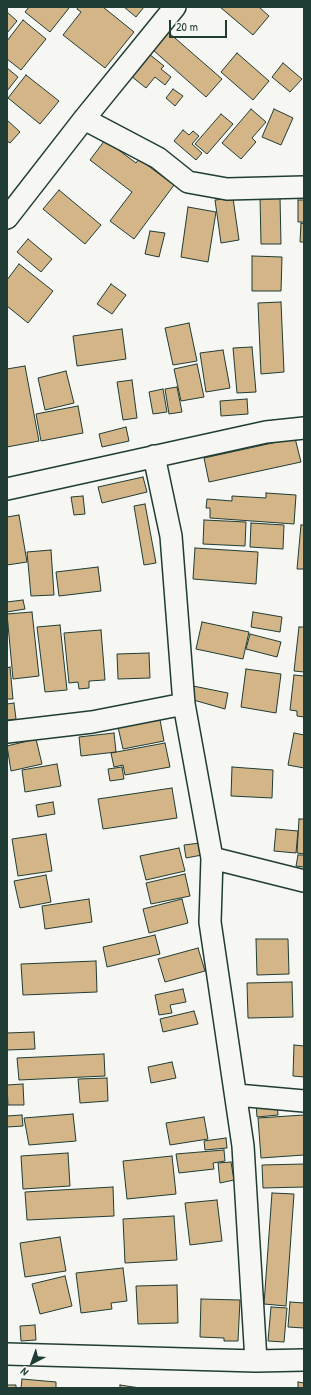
<!DOCTYPE html>
<style>
body{margin:0}
#map{position:relative;width:311px;height:1395px;overflow:hidden;background:#f6f6f2;font-family:"Patrick Hand",sans-serif}
canvas{display:block}
.frame{position:absolute;inset:0;border:8px solid #1f3d34;pointer-events:none}
.north{position:absolute;left:12px;top:1343px;width:40px;height:40px;-webkit-text-stroke:3px #f6f6f2;paint-order:stroke;rotate:221deg;font-size:11px;font-weight:700;line-height:16px;text-align:center;color:#1f3d34}
.north::after{content:'';display:block;margin:auto;width:14px;height:18px;background:#1f3d34;clip-path:polygon(50% 0,100% 100%,50% 72%,0 100%)}
.scale{position:absolute;left:169px;top:20px;width:58px;height:18px;box-sizing:border-box;border:2px solid #1f3d34;border-top:0;padding-left:5px;font-size:12px;line-height:14px;white-space:nowrap;color:#1f3d34;-webkit-text-stroke:3px #f6f6f2;paint-order:stroke}
</style>
<div id="map">
<canvas width="311" height="1395"></canvas>
<div class="frame"></div>
<div class="north">N</div>
<div class="scale">20 m</div>
</div>
<script>
const c = document.querySelector('canvas').getContext('2d');
c.lineJoin = 'round';
function paint(path, color) {
  c.fillStyle = color;
  c.fill(path, 'evenodd');
}
function toPath(rows) {
  const path = new Path2D();
  for (const r of rows) {
    path.moveTo(r[0], r[1]);
    for (let i = 2; i < r.length; i += 2) path.lineTo(r[i], r[i + 1]);
  }
  return path;
}
function strokePath(path, color, width, dash) {
  c.strokeStyle = color;
  c.lineWidth = width;
  c.lineCap = dash ? 'butt' : 'round';
  c.setLineDash(dash || []);
  c.stroke(path);
}
const building = toPath([
 [29,7,68,7,69,8,50,32,25,12,29,7],
 [78,7,103,7,134,32,105,68,63,35,81,12,77,9,78,7],
 [124,7,144,7,136,17,124,7],
 [220,7,259,7,269,16,253,35,220,7],
 [7,12,17,21,7,33,7,12],
 [23,20,46,39,21,70,7,59,7,41,23,20],
 [168,32,222,79,206,97,153,50,168,32],
 [237,53,269,81,253,100,221,72,237,53],
 [149,54,164,66,161,69,171,77,165,85,155,77,146,88,131,76,149,54],
 [283,63,302,79,290,92,272,77,283,63],
 [7,68,18,77,7,91,7,68],
 [26,75,59,101,40,124,8,98,26,75],
 [173,89,183,96,175,106,166,98,173,89],
 [251,109,266,122,252,138,256,142,241,159,222,143,251,109],
 [274,109,293,118,281,145,262,137,274,109],
 [221,114,233,124,207,154,195,144,221,114],
 [7,120,20,132,10,143,7,141,7,120],
 [183,130,189,135,193,131,199,136,192,144,202,153,196,160,174,141,183,130],
 [105,140,136,163,139,159,174,185,134,239,110,221,132,192,90,160,105,140],
 [59,190,101,225,85,244,43,209,59,190],
 [260,197,280,197,281,244,261,244,260,197],
 [233,198,239,240,221,243,215,200,233,198],
 [298,200,304,200,304,222,298,222,298,200],
 [188,207,216,212,208,262,181,257,188,207],
 [301,223,304,224,304,242,300,242,301,223],
 [150,231,165,233,159,257,145,254,150,231],
 [28,239,52,259,41,272,17,252,28,239],
 [252,256,282,257,281,291,252,291,252,256],
 [19,264,53,291,28,323,7,306,7,280,19,264],
 [111,284,126,295,112,314,97,304,111,284],
 [281,302,284,372,261,374,258,303,281,302],
 [189,323,197,361,173,365,165,328,189,323],
 [122,329,126,359,77,366,73,336,122,329],
 [252,347,256,392,237,393,233,348,252,347],
 [223,350,230,388,206,392,200,353,223,350],
 [197,364,204,397,181,401,174,369,197,364],
 [25,366,39,441,7,447,7,369,25,366],
 [66,371,74,403,45,410,38,378,66,371],
 [132,380,137,418,123,420,117,382,132,380],
 [177,387,182,412,169,414,165,389,177,387],
 [163,389,167,412,153,414,149,392,163,389],
 [247,399,248,414,221,416,220,401,247,399],
 [78,406,83,433,41,441,36,414,78,406],
 [126,427,129,441,102,447,99,434,126,427],
 [295,438,301,462,209,482,204,458,295,438],
 [143,477,147,492,102,503,98,487,143,477],
 [266,493,296,495,294,524,210,518,210,508,206,508,207,499,232,501,232,496,266,498,266,493],
 [83,496,85,514,74,515,71,497,83,496],
 [145,504,156,563,144,565,134,506,145,504],
 [19,515,27,562,7,565,7,517,19,515],
 [204,520,246,522,245,546,203,544,204,520],
 [251,523,284,525,283,549,250,547,251,523],
 [301,525,304,525,304,569,297,569,301,525],
 [195,548,258,552,256,584,193,579,195,548],
 [51,550,54,595,31,596,27,552,51,550],
 [98,567,101,591,59,596,56,572,98,567],
 [23,600,25,609,7,612,7,602,23,600],
 [32,612,39,676,13,679,7,614,32,612],
 [253,612,282,617,280,632,251,627,253,612],
 [202,622,249,632,243,659,196,649,202,622],
 [60,625,67,690,45,692,37,627,60,625],
 [299,627,304,627,304,672,294,671,299,627],
 [101,630,105,680,89,681,89,688,79,689,78,682,69,683,64,633,101,630],
 [250,634,281,642,277,657,246,649,250,634],
 [149,653,150,678,118,679,117,654,149,653],
 [10,667,13,699,7,699,7,668,10,667],
 [246,669,281,674,276,713,241,707,246,669],
 [294,675,304,676,304,717,297,716,297,711,290,710,294,675],
 [193,686,228,693,225,709,190,699,193,686],
 [14,703,16,719,7,720,7,704,14,703],
 [160,720,164,741,123,749,118,727,160,720],
 [114,733,116,752,81,756,79,737,114,733],
 [294,733,304,735,304,768,288,765,294,733],
 [36,739,42,764,11,771,7,746,36,739],
 [165,743,170,767,125,775,123,765,114,767,111,753,165,743],
 [57,764,61,786,25,792,22,770,57,764],
 [122,767,124,779,110,781,108,769,122,767],
 [232,767,273,770,272,798,231,796,232,767],
 [172,788,177,818,103,829,98,799,172,788],
 [53,802,55,814,38,817,36,805,53,802],
 [299,819,304,819,304,854,297,853,299,819],
 [276,829,298,831,296,853,274,851,276,829],
 [46,834,52,871,18,876,12,839,46,834],
 [200,843,202,855,186,858,184,845,200,843],
 [179,848,185,871,146,880,140,856,179,848],
 [298,855,304,855,304,867,296,866,298,855],
 [185,874,190,896,151,904,146,883,185,874],
 [46,875,51,902,20,908,14,881,46,875],
 [89,899,92,922,45,929,42,906,89,899],
 [182,899,188,923,149,933,143,909,182,899],
 [155,935,160,954,107,967,103,947,155,935],
 [256,939,288,939,289,974,257,975,256,939],
 [198,948,205,971,165,982,158,959,198,948],
 [96,961,97,992,23,995,21,964,96,961],
 [292,982,293,1017,248,1018,247,983,292,982],
 [183,989,186,1002,170,1005,172,1013,159,1015,155,995,183,989],
 [194,1011,198,1024,163,1032,160,1019,194,1011],
 [34,1032,35,1049,7,1050,7,1033,34,1032],
 [294,1045,304,1046,304,1077,293,1076,294,1045],
 [104,1054,105,1076,19,1080,17,1058,104,1054],
 [172,1062,176,1078,151,1083,148,1067,172,1062],
 [107,1078,108,1101,80,1103,78,1079,107,1078],
 [23,1084,24,1105,8,1105,7,1085,23,1084],
 [277,1102,278,1115,257,1117,256,1104,277,1102],
 [73,1114,76,1141,29,1145,24,1118,73,1114],
 [22,1115,23,1126,7,1127,7,1116,22,1115],
 [304,1115,304,1155,261,1158,258,1118,304,1115],
 [204,1117,208,1139,170,1145,166,1123,204,1117],
 [226,1138,227,1148,205,1150,204,1141,226,1138],
 [224,1150,225,1161,213,1163,214,1169,179,1173,176,1154,224,1150],
 [68,1153,70,1186,23,1189,21,1156,68,1153],
 [172,1156,176,1194,127,1199,123,1161,172,1156],
 [231,1162,234,1180,220,1183,218,1163,231,1162],
 [304,1164,304,1187,263,1188,262,1165,304,1164],
 [113,1187,114,1216,27,1220,25,1192,113,1187],
 [272,1193,294,1194,286,1306,264,1304,272,1193],
 [217,1200,222,1241,190,1245,185,1203,217,1200],
 [174,1216,177,1260,125,1263,123,1219,174,1216],
 [60,1237,66,1271,25,1277,20,1243,60,1237],
 [123,1268,127,1301,111,1303,112,1309,81,1313,76,1273,123,1268],
 [65,1276,72,1306,40,1314,32,1284,65,1276],
 [177,1285,178,1323,138,1324,136,1286,177,1285],
 [201,1299,240,1300,238,1341,224,1341,224,1338,200,1337,201,1299],
 [290,1302,304,1303,304,1328,288,1327,290,1302],
 [271,1307,287,1308,284,1342,268,1341,271,1307],
 [35,1325,36,1340,21,1341,20,1326,35,1325],
 [22,1379,56,1382,56,1388,21,1388,22,1379],
 [298,1382,304,1383,304,1388,298,1388,298,1382],
 [7,1385,16,1385,16,1388,7,1388,7,1385],
 [120,1385,140,1388,120,1388,120,1385]
]);
const minor = toPath([
 [84,119,158,158,188,182,227,189,304,187],
 [7,218,84,119,175,7],
 [154,456,171,536,184,704,212,858,210,922,243,1146,256,1361],
 [7,489,266,432,304,428],
 [7,732,92,722,184,704],
 [212,858,304,881],
 [237,1095,304,1101],
 [7,1354,256,1361,304,1360]
]);
paint(building, '#d3b587');
strokePath(building, '#1f3d34', 1);
strokePath(minor, '#1f3d34', 24);
strokePath(minor, '#f6f6f2', 21);
</script>
